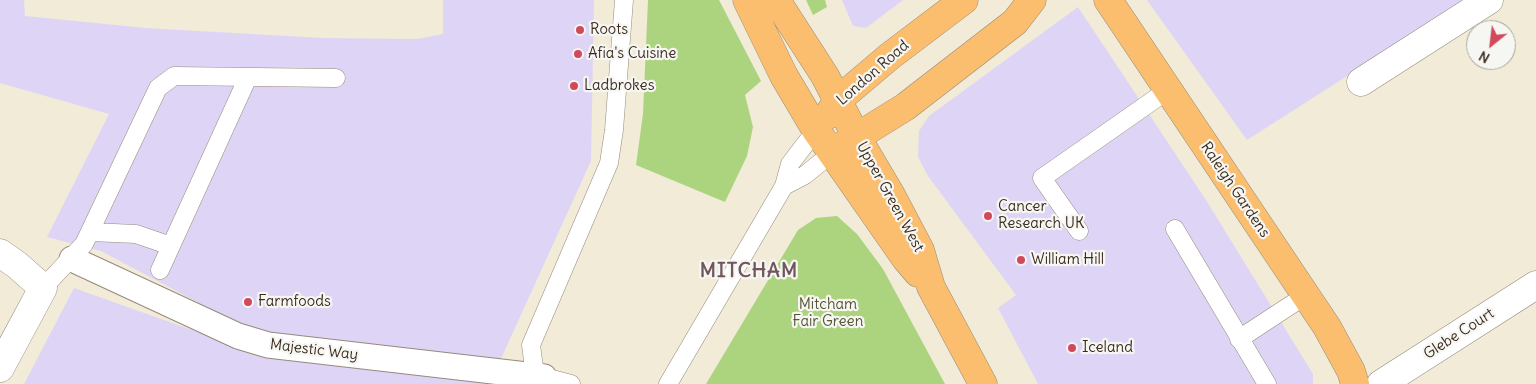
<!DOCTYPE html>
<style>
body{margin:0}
#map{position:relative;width:1536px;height:384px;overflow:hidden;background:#f1ebd8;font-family:Delius,sans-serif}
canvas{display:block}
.north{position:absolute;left:1466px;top:20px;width:50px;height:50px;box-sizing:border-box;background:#f6f6f2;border:1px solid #aba49d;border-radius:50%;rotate:209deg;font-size:14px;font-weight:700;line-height:20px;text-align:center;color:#3b2a1e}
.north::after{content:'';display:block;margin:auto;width:18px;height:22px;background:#d1495b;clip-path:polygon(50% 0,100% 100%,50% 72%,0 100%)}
</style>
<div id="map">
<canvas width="1536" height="384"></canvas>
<div class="north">N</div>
</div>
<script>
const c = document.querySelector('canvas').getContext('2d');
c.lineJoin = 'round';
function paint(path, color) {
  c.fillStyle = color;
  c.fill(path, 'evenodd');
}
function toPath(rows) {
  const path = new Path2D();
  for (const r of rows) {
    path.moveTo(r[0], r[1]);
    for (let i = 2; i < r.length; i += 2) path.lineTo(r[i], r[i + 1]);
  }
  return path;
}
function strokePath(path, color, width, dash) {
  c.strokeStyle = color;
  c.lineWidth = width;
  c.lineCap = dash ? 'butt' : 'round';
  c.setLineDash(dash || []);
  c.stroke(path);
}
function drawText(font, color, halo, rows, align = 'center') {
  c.font = font + ' Delius,sans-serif';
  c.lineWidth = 4.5;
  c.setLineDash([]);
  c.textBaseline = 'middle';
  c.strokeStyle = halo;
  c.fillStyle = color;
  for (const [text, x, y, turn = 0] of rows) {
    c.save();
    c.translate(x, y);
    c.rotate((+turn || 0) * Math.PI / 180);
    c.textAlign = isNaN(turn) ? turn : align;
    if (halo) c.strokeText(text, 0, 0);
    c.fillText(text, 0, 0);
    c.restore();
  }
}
const built = toPath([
 [0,0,24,0,25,16,145,28,323,38,417,39,443,34,443,0,594,0,591,161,499,363,301,341,248,329,101,251,47,237,109,114,0,83],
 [842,0,903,0,866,28,853,26],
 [1147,0,1466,0,1247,140],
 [1078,7,1206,200,1313,374,1313,384,1038,384,998,308,1016,295,928,176,918,157,919,131,929,116],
 [74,288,265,356,330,362,489,384,24,384]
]);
const green = toPath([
 [648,0,719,0,761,81,745,95,753,127,747,156,725,202,636,165,643,114],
 [806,0,825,0,827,7,813,15],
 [837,216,857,234,883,269,945,384,706,384,798,230,816,218]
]);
const service = toPath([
 [784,186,805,175,832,153],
 [1175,229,1267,384],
 [1079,231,1042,178,1168,90],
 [91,232,136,234,171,246],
 [160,270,248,77],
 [43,288,84,244,158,88,174,76,336,78],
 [1239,339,1306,295],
 [571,384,544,377,534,368,531,345,609,163,614,130,624,0],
 [668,384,784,186,790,164,816,130]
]);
const pedestrian = toPath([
 [72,259,238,336,268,345,544,377]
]);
const minor = toPath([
 [1361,82,1489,0],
 [1381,384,1536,285]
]);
const tertiary = toPath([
 [0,253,17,265,43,288,0,368]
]);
const primary = toPath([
 [747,0,784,76,816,130,906,259,918,273],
 [776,0,825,76,856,136,891,195,920,250,931,287,983,384],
 [1108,0,1327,327,1351,371,1355,384],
 [828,115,838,100,890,56,964,0],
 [842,146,905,107,1015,22,1032,0]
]);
const markers = [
 [580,30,5,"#d1495b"],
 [578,54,5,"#d1495b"],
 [574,86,5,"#d1495b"],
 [988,216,5,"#d1495b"],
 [1021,260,5,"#d1495b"],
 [248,302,5,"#d1495b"],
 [1072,348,5,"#d1495b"]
];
const poiNames = [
 ["Roots",590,30],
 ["Afia's Cuisine",588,54],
 ["Ladbrokes",584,86],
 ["Cancer",998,207],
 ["Research UK",998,224],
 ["William Hill",1031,260],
 ["Farmfoods",258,302],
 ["Iceland",1082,348]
];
const streetNames = [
 ["London Road",873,73,-41],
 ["Raleigh Gardens",1235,190,56],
 ["Upper Green West",890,197,61],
 ["Glebe Court",1459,334,-33],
 ["Majestic Way",314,350,7]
];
const parkNames = [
 ["Mitcham",828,305],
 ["Fair Green",828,322]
];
const districtNames = [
 ["MITCHAM",749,271]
];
paint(built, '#ded5f6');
paint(green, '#acd47f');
strokePath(service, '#968a7b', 19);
strokePath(pedestrian, '#968a7b', 27);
strokePath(minor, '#968a7b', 29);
strokePath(tertiary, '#968a7b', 29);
strokePath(primary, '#968a7b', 29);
strokePath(service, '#fff', 18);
strokePath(pedestrian, '#fff', 25);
strokePath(minor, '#fff', 28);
strokePath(tertiary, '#fff', 28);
strokePath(primary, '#fbbe6e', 28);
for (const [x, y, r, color] of markers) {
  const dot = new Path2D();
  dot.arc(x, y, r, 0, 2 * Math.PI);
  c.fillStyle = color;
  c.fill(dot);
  strokePath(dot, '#f6f6f2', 2);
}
drawText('15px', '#3b2a1e', '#f6f6f2', poiNames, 'left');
drawText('15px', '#3b2a1e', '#f6f6f2', streetNames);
drawText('15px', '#575436', '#f6f6f2', parkNames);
c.letterSpacing = '1px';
drawText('bold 20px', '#71565e', '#f6f6f2', districtNames);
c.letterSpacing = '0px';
</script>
